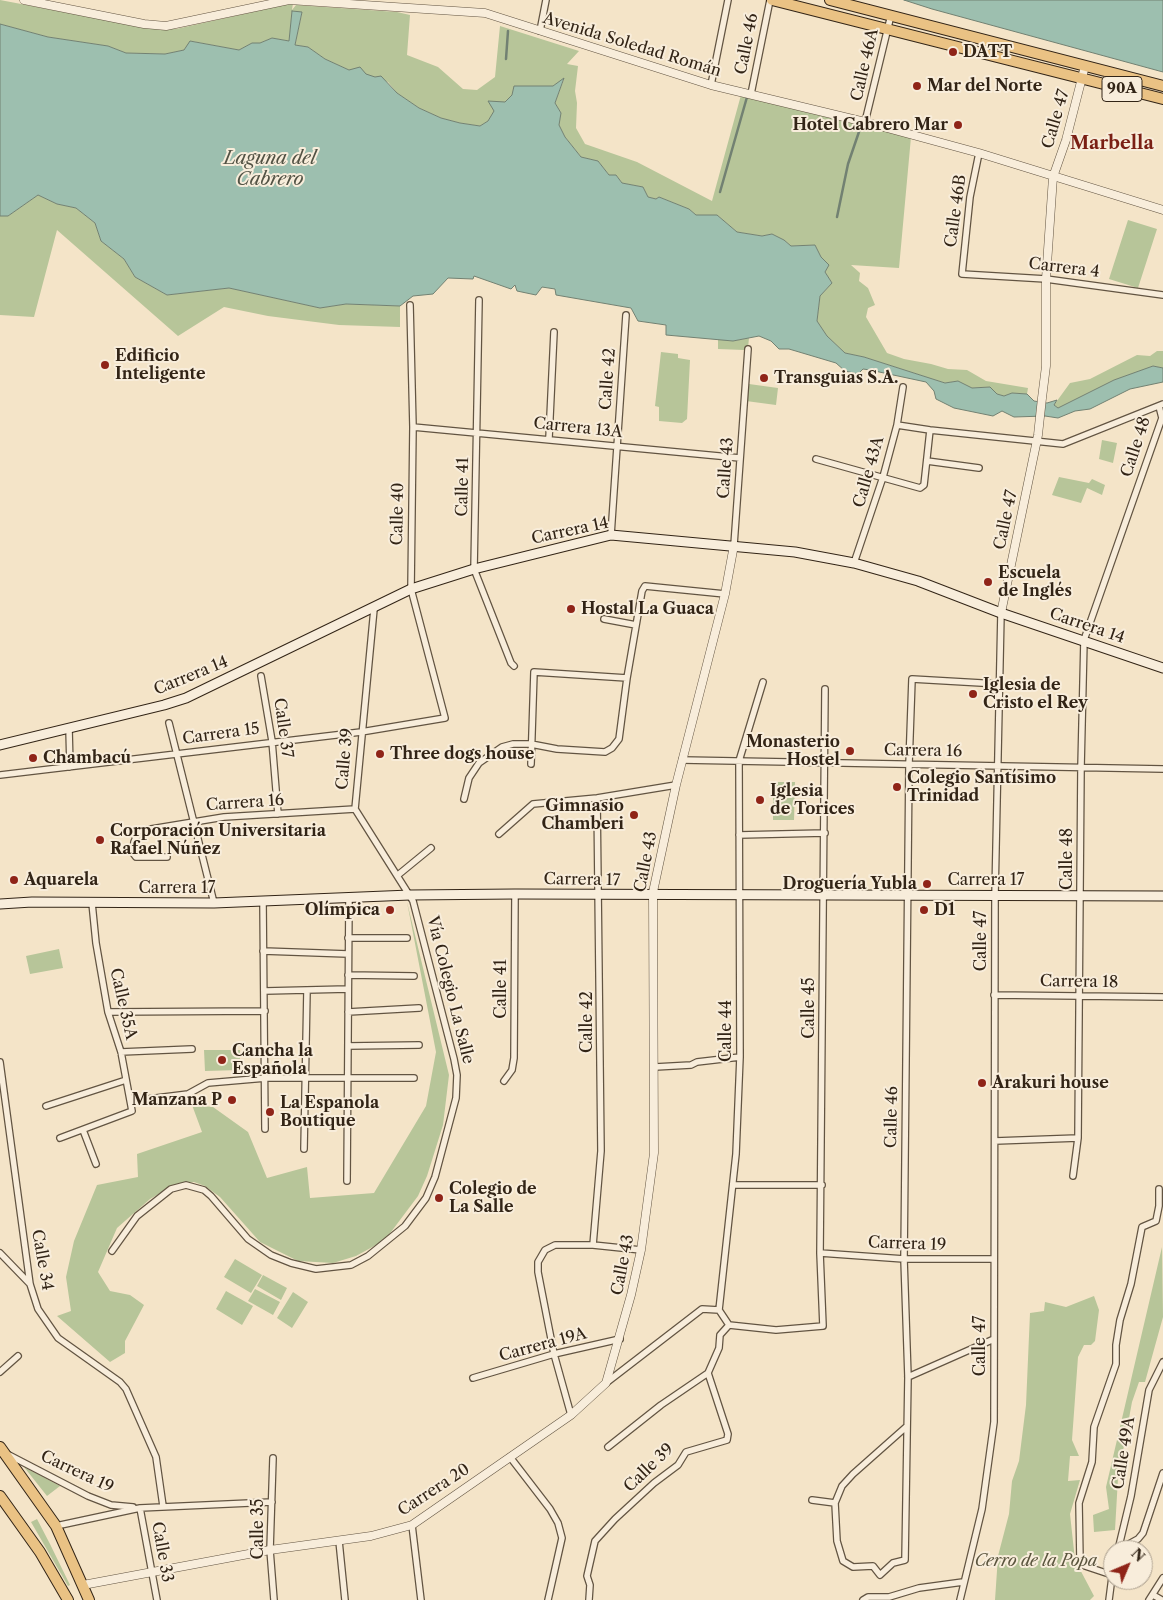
<!DOCTYPE html>
<meta charset="utf-8">
<style>
body{margin:0}
#map{position:relative;width:1163px;height:1600px;overflow:hidden;background:#f4e4c8;font-family:"Libre Caslon Text",serif}
canvas{display:block}
.north{position:absolute;left:1103px;top:1540px;width:50px;height:50px;box-sizing:border-box;background:#f8eddb;border:1px solid #a99d8c;border-radius:50%;rotate:45deg;font-size:14px;font-weight:700;line-height:20px;text-align:center;color:#322416}
.north::after{content:'';display:block;margin:auto;width:18px;height:22px;background:#8f2418;clip-path:polygon(50% 0,100% 100%,50% 72%,0 100%)}
</style>
<div id="map">
<canvas width="1163" height="1600"></canvas>
<div class="north">N</div>
</div>
<script>
const c = document.querySelector('canvas').getContext('2d');
c.lineJoin = 'round';
function paint(path, color) {
  c.fillStyle = color;
  c.fill(path, 'evenodd');
}
function toPath(rows) {
  const path = new Path2D();
  for (const r of rows) {
    path.moveTo(r[0], r[1]);
    for (let i = 2; i < r.length; i += 2) path.lineTo(r[i], r[i + 1]);
  }
  return path;
}
function strokePath(path, color, width, dash) {
  c.strokeStyle = color;
  c.lineWidth = width;
  c.lineCap = dash ? 'butt' : 'round';
  c.setLineDash(dash || []);
  c.stroke(path);
}
function drawText(font, color, halo, rows, align = 'center') {
  c.font = font + ' "Libre Caslon Text",serif';
  c.lineWidth = 4;
  c.setLineDash([]);
  c.textBaseline = 'middle';
  c.strokeStyle = halo;
  c.fillStyle = color;
  for (const [text, x, y, turn = 0] of rows) {
    c.save();
    c.translate(x, y);
    c.rotate((+turn || 0) * Math.PI / 180);
    c.textAlign = isNaN(turn) ? turn : align;
    if (halo) c.strokeText(text, 0, 0);
    c.fillText(text, 0, 0);
    c.restore();
  }
}
const green = toPath([
 [0,0,137,26,176,29,293,3,292,10,296,5,397,12,410,15,407,55,438,67,463,89,477,90,495,77,500,26,579,51,567,64,578,66,575,91,577,103,576,128,585,144,637,162,712,201,741,95,852,121,911,137,899,268,851,265,860,273,859,281,868,288,875,305,868,308,866,317,887,353,904,359,931,364,948,369,967,370,986,381,1028,388,1027,394,1012,393,1004,396,997,394,990,387,972,388,958,381,945,383,864,357,845,353,827,336,817,321,820,296,832,283,825,272,828,265,821,257,815,245,791,246,784,240,772,234,762,236,737,232,717,215,696,215,689,209,659,197,656,199,648,197,643,187,622,183,616,175,609,175,598,161,581,157,565,137,559,125,561,113,555,103,564,79,553,86,515,86,512,95,495,111,488,121,480,126,460,123,441,118,419,108,397,93,388,82,349,70,325,59,308,47,295,45,302,13,292,11,289,41,272,38,260,43,252,43,239,50,191,41,184,50,165,54,126,53,108,46,48,37,0,24],
 [38,195,57,204,76,208,95,223,101,241,124,259,135,277,167,295,229,288,320,308,346,304,400,306,400,327,339,325,268,316,224,307,178,336,57,230,34,317,0,315,0,216,8,216],
 [1128,220,1157,229,1138,288,1109,279],
 [749,338,748,348,744,350,718,349,718,339,733,341],
 [1157,351,1163,351,1163,368,1153,366,1143,370,1114,380,1058,408,1054,405,1070,383,1090,379,1137,355,1150,356],
 [661,352,678,354,678,358,690,360,687,419,682,423,659,421,659,407,655,406],
 [749,384,778,388,776,405,746,401],
 [1102,440,1117,443,1113,463,1099,459],
 [1059,477,1089,483,1092,479,1105,485,1102,495,1087,488,1081,503,1052,495],
 [773,782,795,782,794,820,773,820],
 [407,902,449,1075,443,1125,427,1176,418,1196,385,1240,356,1256,333,1263,298,1261,260,1242,220,1197,205,1186,194,1182,176,1184,150,1199,117,1228,98,1272,110,1291,130,1295,144,1305,125,1341,125,1353,110,1362,57,1316,71,1311,66,1277,74,1241,97,1185,138,1177,137,1154,202,1132,192,1105,213,1107,248,1132,267,1178,307,1167,310,1198,374,1193,426,1106,436,1052],
 [59,949,63,968,30,974,26,956],
 [204,1050,240,1050,240,1070,205,1071],
 [1162,1247,1163,1317,1145,1382,1139,1382,1132,1402,1118,1478,1115,1530,1094,1532,1093,1515,1109,1509,1106,1487],
 [235,1259,262,1275,251,1293,224,1277],
 [263,1275,287,1288,281,1300,257,1286],
 [255,1289,280,1302,273,1315,248,1301],
 [226,1291,253,1306,242,1325,216,1309],
 [293,1292,308,1302,292,1328,277,1318],
 [1094,1296,1099,1310,1095,1341,1091,1345,1084,1345,1078,1357,1072,1440,1079,1456,1070,1456,1068,1481,1080,1480,1070,1514,1075,1560,1094,1596,1090,1600,995,1600,998,1556,1009,1514,1012,1481,1019,1461,1026,1405,1030,1313,1044,1311,1045,1302,1066,1307],
 [24,1467,60,1486,47,1496],
 [37,1519,50,1544,70,1585,68,1586,31,1522]
]);
const water = toPath([
 [904,0,1163,0,1163,72,932,9,904,0],
 [292,11,302,12,295,45,308,47,325,59,349,70,360,67,366,74,375,77,381,76,397,93,419,108,441,118,460,123,480,126,488,121,494,111,488,101,505,102,512,95,514,86,553,86,564,78,555,103,561,113,559,125,565,137,581,157,598,161,609,175,616,175,622,183,643,187,648,197,656,199,659,197,689,209,696,215,717,215,737,232,762,236,772,234,784,240,791,246,815,245,821,257,829,265,825,272,832,283,820,296,817,321,827,336,845,353,864,357,945,383,958,381,972,388,990,387,997,394,1004,396,1012,393,1027,394,1034,401,1047,403,1057,400,1054,405,1058,408,1114,380,1153,366,1163,368,1163,382,1130,389,1090,409,1075,411,1058,418,1045,416,1014,417,1002,411,993,416,954,408,936,399,934,391,926,382,870,370,863,369,858,374,845,371,836,363,789,349,779,349,771,341,759,336,733,341,666,335,666,325,638,321,631,308,556,295,555,289,542,287,536,295,517,291,515,285,511,289,474,276,473,279,448,278,433,294,413,296,400,306,346,304,320,308,229,288,167,295,135,277,124,259,101,241,95,223,76,208,57,204,38,195,8,216,0,216,0,24,48,37,108,46,126,53,165,54,184,50,190,41,239,50,252,43,260,43,272,38,289,41,292,11]
]);
const stream = toPath([
 [506,59,508,31],
 [720,192,747,97],
 [837,217,848,164,862,123]
]);
const minor = toPath([
 [540,31,546,0],
 [711,85,728,0],
 [751,94,770,0],
 [865,122,891,15],
 [979,153,970,197,962,274,1046,279,1163,295],
 [479,300,474,569,511,663,514,666],
 [897,425,930,430,1063,444,1163,404],
 [413,427,740,458],
 [549,438,554,332],
 [816,459,920,488,924,485,930,430],
 [927,461,979,468],
 [611,535,626,315],
 [734,545,748,349],
 [854,563,883,477,897,425,903,387],
 [604,619,636,625],
 [261,676,272,741,278,814],
 [169,723,214,903],
 [69,729,70,767],
 [682,760,1163,769],
 [531,764,534,672,627,678],
 [0,775,361,732,445,718,411,589,413,427,410,305],
 [464,799,469,778,479,763,502,747,513,744,531,744,557,749,605,752,612,748,619,739,627,678,642,591,645,586,725,594],
 [499,834,533,804,597,798,676,785],
 [739,835,825,833],
 [167,857,136,857,133,853,134,842,139,831,224,817,355,809],
 [398,875,431,848],
 [263,902,265,1129],
 [348,938,407,938],
 [263,951,348,954],
 [348,975,414,976],
 [265,991,348,989],
 [994,995,1163,997],
 [108,1012,265,1011],
 [348,1012,419,1008],
 [348,1046,419,1045],
 [121,1052,192,1049],
 [0,1062,30,1284,38,1309,58,1338,120,1382,126,1389,156,1457,163,1506],
 [655,1067,691,1065,697,1062,740,1057],
 [504,1081,512,1070,514,1058,515,894],
 [132,1101,188,1094,208,1083,266,1078,414,1078],
 [46,1106,126,1080],
 [83,1130,96,1164],
 [60,1138,132,1111,121,1052,108,1012,96,943,92,903],
 [995,1141,1078,1138],
 [304,1149,307,990],
 [1073,1176,1078,1138,1081,767,1084,640,1162,418,1159,406],
 [347,1181,349,898],
 [734,1185,822,1185],
 [593,1245,601,1151,597,798],
 [112,1251,137,1216,171,1189,186,1185,204,1190,211,1196,248,1239,271,1255,291,1263,316,1269,351,1265,368,1256,405,1226,426,1198,435,1177,456,1098,457,1075,454,1059,413,901,355,809,374,609],
 [0,1253,30,1284],
 [820,1253,904,1259,993,1259],
 [719,1310,736,1154,740,1057,739,761,763,682],
 [729,1325,776,1330,823,1326,820,1253,825,689],
 [0,1372,18,1356],
 [908,1377,994,1339],
 [473,1378,554,1354,620,1339],
 [606,1383,702,1309,719,1310],
 [571,1415,554,1354,538,1272,538,1262,545,1250,555,1245,593,1245,641,1250],
 [906,1427,853,1474,842,1486,835,1503,837,1541,843,1561,853,1567,873,1566,880,1575,893,1563,905,1560,908,1377,904,1259,909,764,912,679,999,684],
 [608,1447,661,1405,708,1373,719,1348,720,1335,729,1325,719,1310],
 [7,1454,88,1496,111,1505,133,1507],
 [510,1457,550,1509,558,1523,562,1538,548,1600],
 [273,1458,270,1550,274,1600],
 [812,1500,835,1503],
 [140,1508,157,1600],
 [412,1525,421,1600],
 [56,1526,140,1508,272,1502],
 [339,1541,345,1600],
 [1118,1550,1131,1496,1149,1390,1163,1362],
 [1118,1550,1138,1539,1143,1533,1163,1473],
 [1112,1575,1085,1566,1080,1561,1079,1503,1092,1462,1094,1427,1116,1364,1116,1345,1120,1320,1131,1284,1142,1227,1156,1221,1159,1206,1159,1189],
 [1153,1595,1162,1600],
 [589,1600,590,1585,587,1576,595,1541,615,1519,654,1483,678,1465,686,1452,727,1440,728,1434,708,1373],
 [863,1600,868,1597,889,1597,919,1588,963,1582],
 [960,1600,982,1509,994,1422,995,895,1001,613],
 [1109,1600,1113,1569],
 [1149,1600,1163,1578]
]);
const tertiary = toPath([
 [24,0,144,24,166,26,289,0,485,13,711,85,865,122,979,153,1163,210],
 [1001,613,1038,435,1042,398,1046,366,1046,279,1053,177,1066,140,1085,66],
 [83,1585,270,1550,371,1536,412,1525,571,1415,606,1383,631,1295,641,1250,654,1153,653,892,676,785,725,594,734,545]
]);
const secondary = toPath([
 [0,745,164,705,186,698,411,589,474,569,611,535,795,552,854,563,918,581,1001,613,1163,668],
 [0,904,32,902,214,903,410,895,515,894,1163,896]
]);
const trunk = toPath([
 [772,0,1163,99],
 [830,0,1163,86],
 [0,1447,56,1526,89,1600],
 [0,1496,40,1552,68,1600]
]);
const markers = [
 [953,52,5,"#8f2418"],
 [917,86,5,"#8f2418"],
 [958,125,5,"#8f2418"],
 [105,365,5,"#8f2418"],
 [764,378,5,"#8f2418"],
 [988,582,5,"#8f2418"],
 [571,609,5,"#8f2418"],
 [973,694,5,"#8f2418"],
 [850,751,5,"#8f2418"],
 [380,754,5,"#8f2418"],
 [33,758,5,"#8f2418"],
 [897,787,5,"#8f2418"],
 [760,800,5,"#8f2418"],
 [634,815,5,"#8f2418"],
 [100,840,5,"#8f2418"],
 [14,880,5,"#8f2418"],
 [927,884,5,"#8f2418"],
 [390,910,5,"#8f2418"],
 [924,910,5,"#8f2418"],
 [222,1060,5,"#8f2418"],
 [982,1083,5,"#8f2418"],
 [232,1100,5,"#8f2418"],
 [270,1112,5,"#8f2418"],
 [439,1198,5,"#8f2418"]
];
const shields = [
 [1122,89,40]
];
const shieldNames = [
 ["90A",1122,89]
];
const streetNames = [
 ["Calle 46",747,44,-79],
 ["Avenida Soledad Román",632,45,17],
 ["Calle 46A",865,65,-77],
 ["Calle 47",1056,119,-74],
 ["Calle 46B",956,211,-82],
 ["Carrera 4",1064,268,7],
 ["Calle 42",608,379,-86],
 ["Carrera 13A",578,428,6],
 ["Calle 48",1136,447,-72],
 ["Calle 43",726,468,-86],
 ["Calle 43A",869,472,-74],
 ["Calle 41",463,487,-89],
 ["Calle 40",398,514,-89],
 ["Calle 47",1006,520,-78],
 ["Carrera 14",570,531,-12],
 ["Carrera 14",1087,626,19],
 ["Carrera 14",191,676,-22],
 ["Calle 37",283,728,82],
 ["Carrera 15",221,734,-8],
 ["Carrera 16",923,751,1],
 ["Calle 39",345,759,-85],
 ["Carrera 16",245,803,-4],
 ["Calle 48",1067,859,-90],
 ["Calle 43",646,862,-79],
 ["Carrera 17",582,880,1],
 ["Carrera 17",986,880],
 ["Carrera 17",177,888],
 ["Calle 47",981,941,-90],
 ["Carrera 18",1079,982,1],
 ["Calle 41",501,989,-90],
 ["Vía Colegio La Salle",450,990,76],
 ["Calle 35A",123,1004,77],
 ["Calle 45",809,1008,-90],
 ["Calle 42",587,1022,-90],
 ["Calle 44",726,1031,-90],
 ["Calle 46",892,1117,-89],
 ["Carrera 19",907,1244,2],
 ["Calle 34",42,1260,80],
 ["Calle 43",623,1265,-79],
 ["Carrera 19A",543,1345,-15],
 ["Calle 47",980,1346,-90],
 ["Calle 49A",1124,1453,-81],
 ["Calle 39",649,1468,-44],
 ["Carrera 19",77,1472,25],
 ["Carrera 20",434,1490,-33],
 ["Calle 35",258,1529,-90],
 ["Calle 33",162,1552,80]
];
const poiNames = [
 ["DATT",963,52],
 ["Mar del Norte",927,86],
 ["Hotel Cabrero Mar",948,125,"right"],
 ["Edificio",115,356],
 ["Inteligente",115,374],
 ["Transguias S.A.",774,378],
 ["Escuela",998,573],
 ["de Inglés",998,591],
 ["Hostal La Guaca",581,609],
 ["Iglesia de",983,685],
 ["Cristo el Rey",983,703],
 ["Monasterio",840,742,"right"],
 ["Hostel",840,760,"right"],
 ["Three dogs house",390,754],
 ["Chambacú",43,758],
 ["Colegio Santísimo",907,778],
 ["Trinidad",907,796],
 ["Iglesia",770,791],
 ["de Torices",770,809],
 ["Gimnasio",624,806,"right"],
 ["Chamberi",624,824,"right"],
 ["Corporación Universitaria",110,831],
 ["Rafael Núñez",110,849],
 ["Aquarela",24,880],
 ["Droguería Yubla",917,884,"right"],
 ["Olímpica",380,910,"right"],
 ["D1",934,910],
 ["Cancha la",232,1051],
 ["Española",232,1069],
 ["Arakuri house",992,1083],
 ["Manzana P",222,1100,"right"],
 ["La Espanola",280,1103],
 ["Boutique",280,1121],
 ["Colegio de",449,1189],
 ["La Salle",449,1207]
];
const parkNames = [
 ["Cerro de la Popa",1036,1561]
];
const neighbourhoodNames = [
 ["Marbella",1112,144]
];
const waterNames = [
 ["Laguna del",270,159],
 ["Cabrero",270,180]
];
paint(green, '#b7c599');
paint(water, '#9dbfaf');
strokePath(water, '#728172', 1);
strokePath(stream, '#728172', 2.5);
strokePath(minor, '#625442', 8);
strokePath(tertiary, '#625442', 9);
strokePath(secondary, '#322416', 11);
strokePath(trunk, '#322416', 12);
strokePath(minor, '#f8eddb', 5.5);
strokePath(tertiary, '#f8eddb', 8);
strokePath(secondary, '#f8eddb', 9);
strokePath(trunk, '#eac284', 10);
for (const [x, y, r, color] of markers) {
  const dot = new Path2D();
  dot.arc(x, y, r, 0, 2 * Math.PI);
  c.fillStyle = color;
  c.fill(dot);
  strokePath(dot, '#f8eddb', 2);
}
for (const [x, y, w] of shields) {
  const box = new Path2D();
  box.roundRect(x - w / 2, y - 12.5, w, 25, 4);
  c.fillStyle = '#f8eddb';
  c.fill(box);
  strokePath(box, '#322416', 1);
}
drawText('bold 15px', '#322416', null, shieldNames);
drawText('16px', '#322416', '#f8eddb', streetNames);
drawText('bold 16px', '#322416', '#f8eddb', poiNames, 'left');
drawText('italic 16px', '#5a543d', '#f8eddb', parkNames);
drawText('bold 18px', '#7a1f14', '#f8eddb', neighbourhoodNames);
drawText('italic 18px', '#525244', '#f8eddb', waterNames);
</script>
